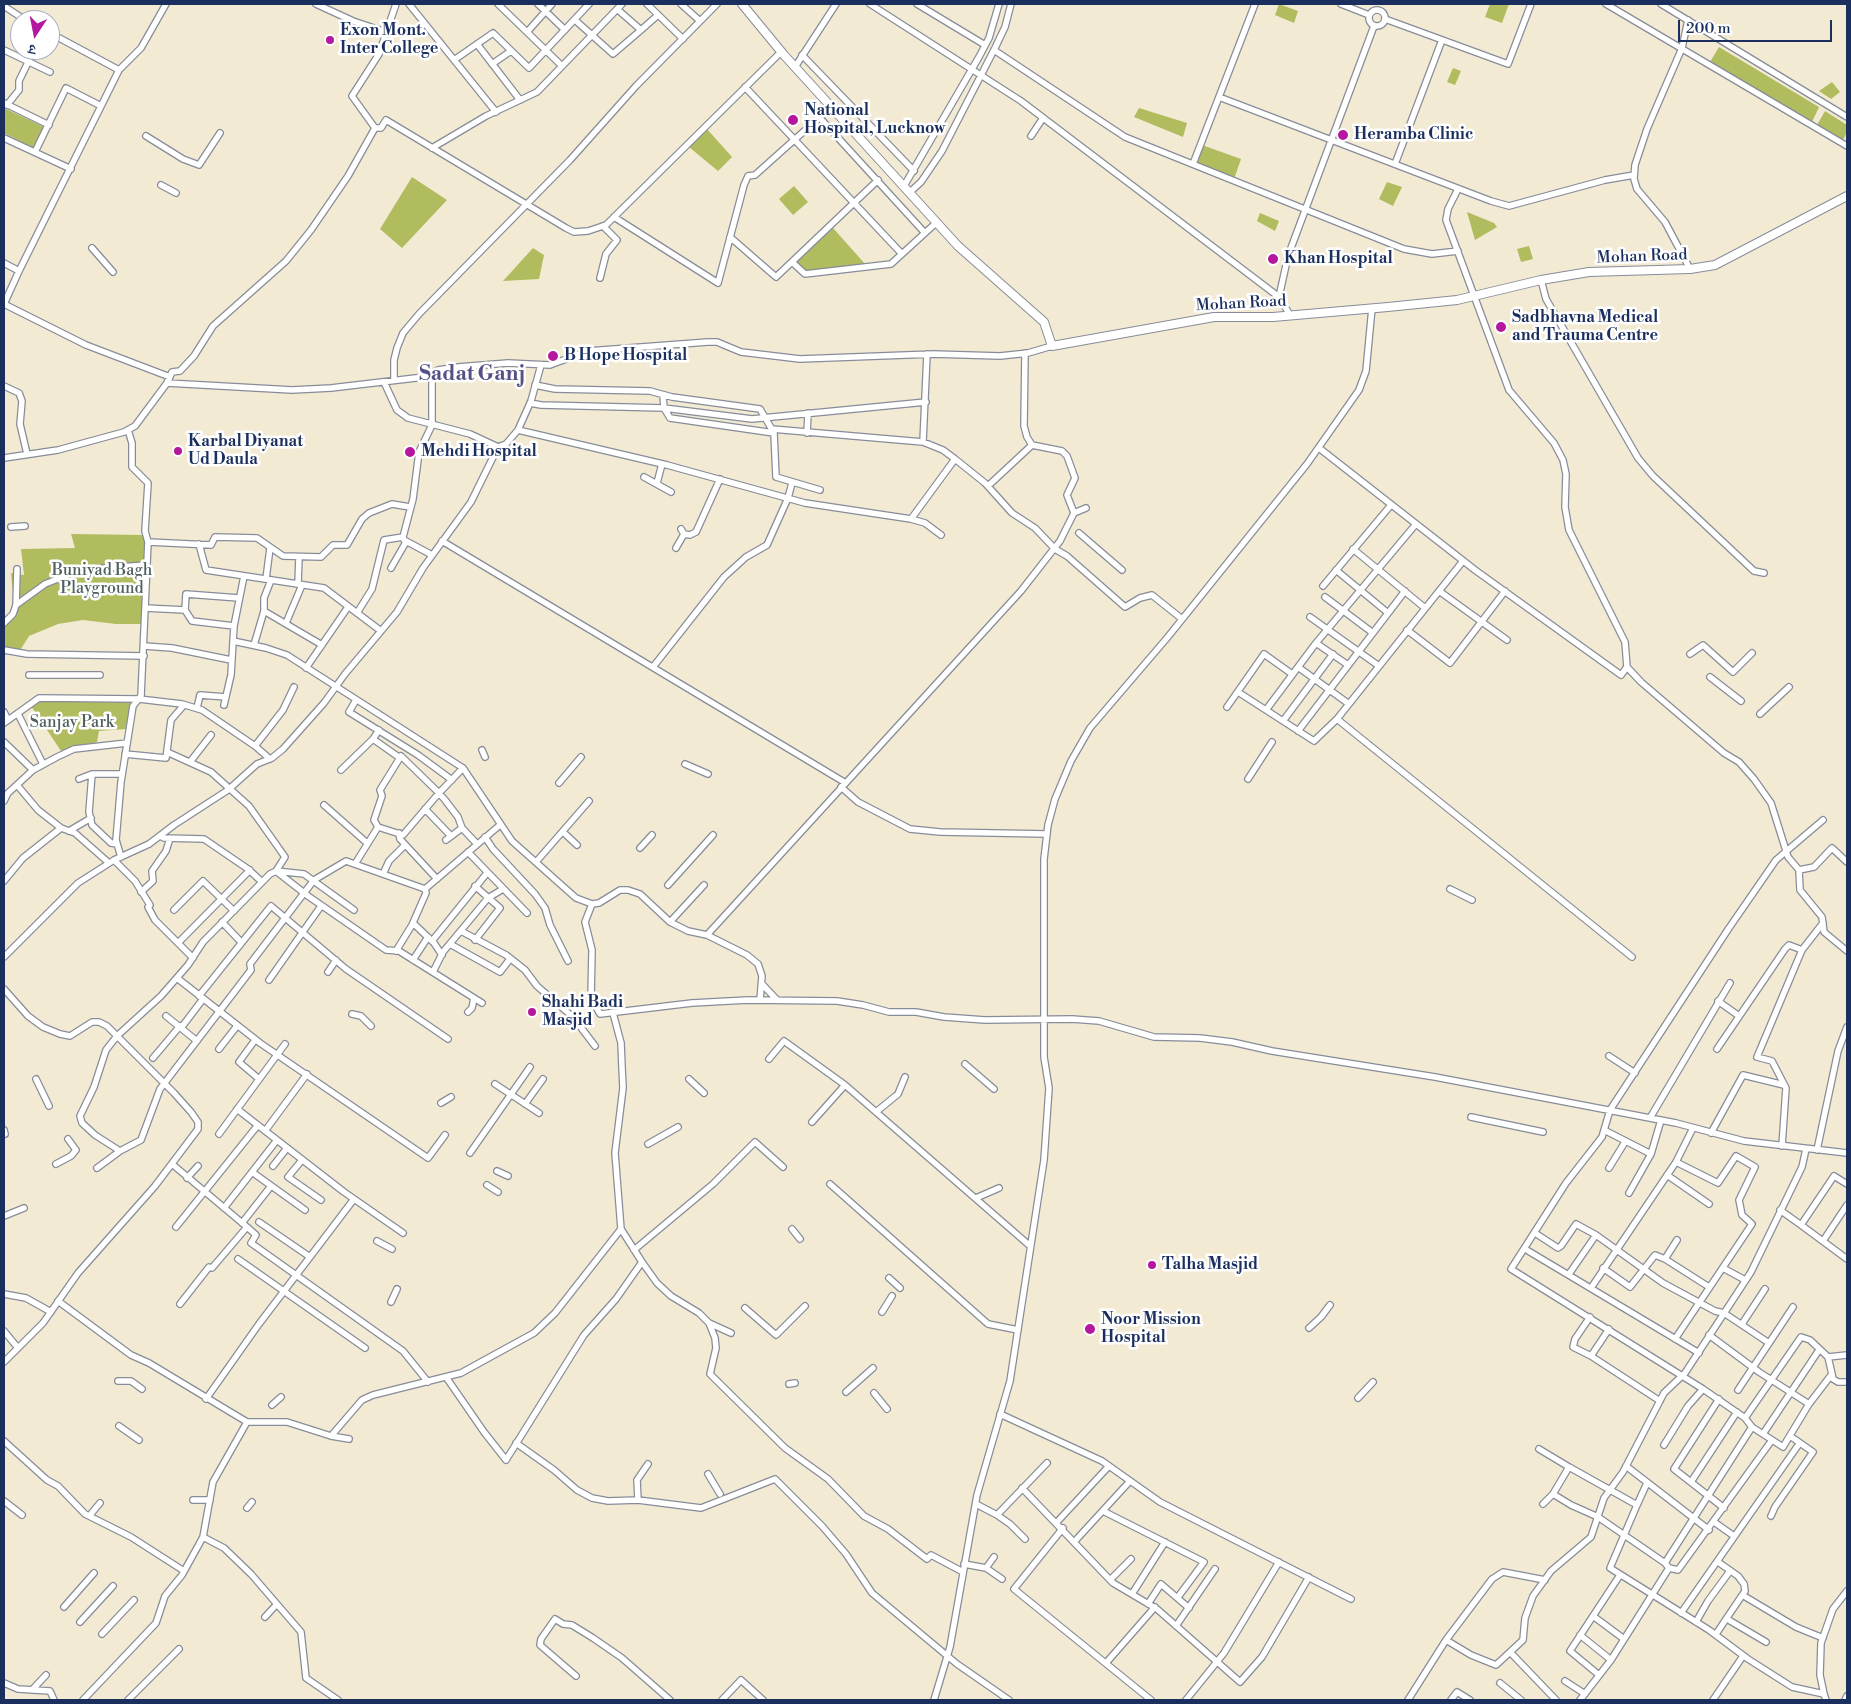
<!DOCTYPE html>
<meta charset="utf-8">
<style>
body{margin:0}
#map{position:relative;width:1851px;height:1704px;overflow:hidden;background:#f3ead4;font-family:"Libre Bodoni","Noto Serif Devanagari",serif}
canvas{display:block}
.frame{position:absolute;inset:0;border:5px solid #1b2f5e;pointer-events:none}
.north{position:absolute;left:10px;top:10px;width:50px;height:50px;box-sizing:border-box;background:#fff;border:1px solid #a4acbf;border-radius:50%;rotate:191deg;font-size:14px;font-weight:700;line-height:20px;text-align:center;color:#1b2f5e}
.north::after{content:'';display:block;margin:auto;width:18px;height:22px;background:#b5179e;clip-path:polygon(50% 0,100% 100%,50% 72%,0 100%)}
.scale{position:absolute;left:1678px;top:20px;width:154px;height:22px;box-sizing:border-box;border:2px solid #1b2f5e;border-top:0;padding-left:6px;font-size:15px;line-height:18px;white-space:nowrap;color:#1b2f5e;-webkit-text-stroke:4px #fff;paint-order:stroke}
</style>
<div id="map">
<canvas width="1851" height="1704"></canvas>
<div class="frame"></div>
<div class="north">उ</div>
<div class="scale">200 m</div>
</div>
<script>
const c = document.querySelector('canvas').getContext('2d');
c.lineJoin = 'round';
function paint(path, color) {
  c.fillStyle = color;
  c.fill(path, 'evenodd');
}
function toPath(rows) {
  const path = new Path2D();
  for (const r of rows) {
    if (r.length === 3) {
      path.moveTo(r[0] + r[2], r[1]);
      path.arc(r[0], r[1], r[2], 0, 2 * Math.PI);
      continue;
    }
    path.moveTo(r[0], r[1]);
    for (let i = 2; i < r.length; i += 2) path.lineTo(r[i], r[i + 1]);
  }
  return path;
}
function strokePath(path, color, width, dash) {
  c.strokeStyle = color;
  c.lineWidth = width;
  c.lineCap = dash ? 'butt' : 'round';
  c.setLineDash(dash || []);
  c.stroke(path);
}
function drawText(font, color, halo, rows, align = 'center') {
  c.font = font + ' "Libre Bodoni",serif';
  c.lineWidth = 5;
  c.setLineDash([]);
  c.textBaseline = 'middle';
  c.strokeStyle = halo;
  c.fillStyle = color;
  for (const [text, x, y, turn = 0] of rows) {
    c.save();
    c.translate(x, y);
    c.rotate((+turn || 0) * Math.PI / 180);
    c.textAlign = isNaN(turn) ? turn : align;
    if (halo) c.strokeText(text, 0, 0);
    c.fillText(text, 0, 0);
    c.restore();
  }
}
const green = toPath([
 [1279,4,1298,11,1294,23,1275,15],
 [1490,4,1509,4,1502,23,1485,17],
 [1719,47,1819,107,1812,122,1710,62],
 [1453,68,1461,71,1455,85,1447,82],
 [1832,82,1840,92,1831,99,1819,91],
 [4,108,44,127,34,148,4,133],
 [1139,108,1187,123,1183,137,1134,117],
 [1825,111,1847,125,1847,132,1843,140,1817,125],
 [707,129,732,157,718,171,689,147],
 [1202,145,1241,159,1234,179,1195,164],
 [412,177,447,200,402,248,380,229],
 [1387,182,1402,187,1393,206,1379,199],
 [794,186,808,202,793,215,779,199],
 [1467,212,1494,223,1497,227,1475,240],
 [1260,213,1279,221,1275,231,1257,221],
 [833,228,866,265,806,271,796,261],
 [1529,246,1533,259,1521,262,1517,249],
 [533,248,544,255,539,279,503,281],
 [71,534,145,535,143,624,116,624,83,620,58,624,29,636,19,652,4,648,4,621,15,612,11,573,24,575,21,549,75,548],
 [39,698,135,700,126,729,99,731,97,742,61,751,31,706]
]);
const minor = toPath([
 [316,4,353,21,386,32],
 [409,4,496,112],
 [498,4,562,66],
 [538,4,565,30],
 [647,4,683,39],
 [681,4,700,21],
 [870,4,1021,101,1279,297,1290,315],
 [917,4,985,45],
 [1341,4,1369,15],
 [1606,4,1847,146],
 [1661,4,1847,117],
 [4,6,25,20],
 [1377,18,8],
 [1385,19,1508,64,1531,4],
 [575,20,613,54,641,30,617,9],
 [1688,20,1682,48,1647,129,1635,165,1634,179,1637,189,1665,222,1690,269],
 [641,30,658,15],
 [528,31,552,4],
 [50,33,119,70],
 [477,44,520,100],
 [4,50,50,72],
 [994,50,1125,137,1404,249,1432,254,1458,251],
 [802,55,914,171],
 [454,60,493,33,529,68,589,4],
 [492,64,511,51],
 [795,67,836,4],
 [745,87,902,254],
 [1219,97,1491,201,1509,206,1605,180,1634,175],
 [4,103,49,125],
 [7,105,19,90,19,81,34,50],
 [819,117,925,233],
 [375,128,381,128,386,120,566,228,574,232,588,231,606,225,781,52],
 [146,136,183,159,199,165,220,133],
 [1031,136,1043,118],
 [4,138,71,169],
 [432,148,486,116,537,92,622,4],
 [35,152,66,88,101,106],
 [1193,164,1255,4],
 [1395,164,1442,40],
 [161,185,176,193],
 [904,186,979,57,989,38,999,4],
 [1458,189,1448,209,1446,220,1509,390,1554,443,1563,460,1566,474,1565,507,1569,530,1625,642,1627,667,1641,682,1724,753,1739,762,1754,779,1771,803,1788,857,1799,870,1800,890,1822,917,1824,932,1847,951],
 [910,192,921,182,942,151,995,48,1005,27,1011,4],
 [614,217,718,283,744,185,748,176,755,175,831,107],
 [730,237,776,277,878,180],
 [92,248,113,272],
 [792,262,805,274,891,264,937,222],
 [4,263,19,271,4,304],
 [19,271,119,70,141,48,166,4],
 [600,278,606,254,617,240,603,226],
 [1541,280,1546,299,1638,458,1653,476,1754,571,1764,573],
 [1279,297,1288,256,1374,26],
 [4,304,86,345,170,377],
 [432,372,432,425,419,452,413,499,403,537,404,540,432,555],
 [394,380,394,360,397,348,403,333,419,314,570,160,636,86,717,4],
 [167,383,292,390,331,388,424,377,438,370,458,367,508,363,550,365,588,351,708,342,717,342,741,352,800,359,933,354,1000,356,1028,353,1052,346],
 [535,385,555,389,650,391,672,397,760,409,774,433,776,477,820,490],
 [4,386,19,393,22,401,20,424,27,454],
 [663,395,664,408,670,418,774,433],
 [530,403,541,405,664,408,752,419,926,402],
 [772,429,923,442,943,450,955,459],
 [518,430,667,465,805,503,911,519,955,459,985,483,1012,513,1035,528,1055,549,1067,556,1125,607,1140,598,1152,595,1182,619],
 [807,433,808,413],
 [923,442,927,354],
 [498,447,506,444,518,430,531,401,541,365],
 [1319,448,1475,570,1621,675,1627,667],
 [4,458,58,450,124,432,135,426,167,383,172,372,180,371,194,356,213,326,286,261,311,230,348,176,375,128,352,96,379,54,396,4],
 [644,477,671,492],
 [657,483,662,464],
 [988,486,1032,445],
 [1074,513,1086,508],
 [911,519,925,523,941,535],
 [11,527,25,526],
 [1079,533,1122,570],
 [684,534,690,535,696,532,720,479],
 [442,541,844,782],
 [148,542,211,545,215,537,257,538,283,556,321,557,333,545,347,545,362,519,369,513,392,504,410,507],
 [199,544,206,570,324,588,381,631],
 [676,548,684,534,681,529],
 [1353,549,1425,608],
 [391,568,406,542],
 [1336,570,1388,613],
 [266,579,270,548],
 [298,584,299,557],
 [1323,586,1391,505],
 [1439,591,1507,640],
 [1325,597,1373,633],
 [16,605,45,584,80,570,146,565],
 [145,608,185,610],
 [264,611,322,645],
 [357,613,372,589,384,540,403,537],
 [1310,617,1379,666],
 [4,623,13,614,16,605,17,569],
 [286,623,302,585],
 [234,626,192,621,185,610,186,594,239,598],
 [1407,630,1450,663,1505,591],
 [233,641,266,648,287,655,463,768,512,841,576,898,592,904,599,903,620,890,628,890,640,894,670,922,688,931,707,935,747,955,758,964,762,976,760,1000],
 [1316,643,1348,665],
 [254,645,264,611,264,598,271,580],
 [144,646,172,648,231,660],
 [4,650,27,654,144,656],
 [1690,654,1703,645,1733,672,1752,653],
 [653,667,724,577,746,557,767,545,788,498,792,483],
 [1298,667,1349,704],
 [306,668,348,607],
 [29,675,100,675],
 [1710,677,1741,701],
 [1238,692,1314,741,1337,719,1463,561],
 [356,700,349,712,418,755,452,780],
 [224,705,231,675,234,626,244,576],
 [1227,707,1264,654,1292,674],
 [197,708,200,695,226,697],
 [1266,710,1316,643,1416,524],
 [4,712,8,720],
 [18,714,43,764],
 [1760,714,1789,687],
 [1337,719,1632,957],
 [1283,721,1333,654],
 [4,723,39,698,139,699,182,704,202,710,255,746,270,759],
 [1298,731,1405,591],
 [373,739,400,758],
 [4,742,33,770],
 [255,746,283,710,294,687],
 [482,750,485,757],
 [125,754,166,758,171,720,184,705],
 [190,762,211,735],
 [685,764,708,774],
 [463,768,439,793,403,835,378,827,374,820,382,796,380,790,401,756,439,793,445,800,458,817,462,828,477,844],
 [341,770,373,739,379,730],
 [92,774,89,812,92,825,111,843,117,844],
 [79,779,92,774,122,774],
 [1248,779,1272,742],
 [559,783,581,757],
 [17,785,38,810,61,828,75,833,109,863],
 [841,787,858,802,910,829,940,832,1047,834],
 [4,801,8,793,33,770,57,757,74,749,127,743],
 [324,805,367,843],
 [425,809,451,836],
 [69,831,91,818],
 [563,832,577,845],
 [399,833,400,839,437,879],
 [160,836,164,838,204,839,248,869,262,882],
 [485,837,493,849,535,894,545,908,550,925,568,961],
 [446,840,462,828],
 [640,848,652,835],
 [468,852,527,913],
 [121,857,116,840,121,782,133,706,141,696,148,542,145,531,148,483,132,467,132,443,128,430],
 [114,860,135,881,150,905,148,907,155,920,193,958],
 [536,862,589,801],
 [355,864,378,827],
 [1799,870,1814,867,1832,848,1847,862],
 [276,871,308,896,386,950,399,951,482,1003],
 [276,871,304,874,354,910],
 [383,874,389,861,405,845],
 [4,881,23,858,61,828],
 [668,885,713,835],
 [475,886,500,908,475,940],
 [1450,889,1472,900],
 [141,892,153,881,152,871,166,851,170,838],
 [592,904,585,922,592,950,591,998,600,1014,692,1003,748,1000,837,1001,863,1005,889,1012,916,1012,944,1017,985,1020,1072,1019,1099,1021,1154,1037,1200,1038,1232,1042,1272,1051,1435,1077,1676,1123,1744,1141,1847,1153],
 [174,910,203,881,234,911],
 [222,922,241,942],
 [670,922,704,885],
 [413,923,434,943,442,955],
 [461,931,506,955,525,970,537,986,573,1017,595,1046],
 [707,935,1021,591,1060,541,1074,513,1067,495,1075,478,1067,456,1062,451,1032,445,1027,437,1024,426,1025,353],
 [432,941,487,873],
 [178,943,250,870],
 [450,944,500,972,510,959],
 [396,951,412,925,426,893,425,889],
 [4,957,78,883,114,860,149,844,174,825,228,790,257,764,272,758,283,749,324,703,345,674,397,612,423,568,471,502,498,447,470,434,408,418,397,410,384,382],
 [413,960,428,937],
 [328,972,336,960],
 [433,972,443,952,488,898,503,889],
 [177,978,260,1043,428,1158,445,1135],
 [269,980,321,906],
 [762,984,777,1000],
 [4,989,28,1016,43,1027,60,1034,70,1036,92,1022,99,1022,107,1026,174,1093,191,1112,198,1122,198,1129,155,1186,78,1273,43,1323,4,1362],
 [199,996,271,906,346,969,448,1039],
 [1718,1001,1739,1016],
 [468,1012,472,1008,474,998],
 [352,1014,361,1016,371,1026],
 [166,1016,197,1041],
 [181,1028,203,999],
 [255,1040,239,1062,259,1079],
 [219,1049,237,1026],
 [1717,1049,1785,949,1789,945,1802,950],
 [1609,1056,1635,1073],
 [153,1058,180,1026],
 [769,1059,784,1041,845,1085,1029,1245],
 [965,1064,994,1089],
 [36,1079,49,1106],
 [689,1079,704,1093],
 [495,1084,539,1113],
 [441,1103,451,1097],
 [525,1104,543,1079],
 [237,1109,344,1192,403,1233],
 [876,1112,898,1094,905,1077],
 [1471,1117,1543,1132],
 [1650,1118,1730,983],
 [812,1122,845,1085],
 [4,1130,5,1134],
 [1604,1130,1651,1154],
 [265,1131,307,1074],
 [1711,1133,1743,1075,1784,1085],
 [219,1134,285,1044],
 [648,1144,678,1127],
 [1782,1146,1786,1088,1772,1061,1757,1057,1802,950,1823,923],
 [1817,1150,1838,1051,1847,1027],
 [120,1151,95,1135,82,1123,80,1116,94,1087,106,1050,117,1036,161,996,188,965,203,942,270,874,276,871,285,857,249,806,211,772,167,752],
 [470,1153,530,1067],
 [302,1160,288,1177,321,1200],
 [56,1164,71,1156,76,1150,68,1139],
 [172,1164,247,1227,212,1268,209,1267,180,1304],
 [273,1166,287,1148],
 [97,1168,120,1151,141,1140,160,1089,251,970,250,964,314,880,346,861,425,889,500,825],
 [1609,1168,1625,1142],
 [497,1171,508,1176],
 [252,1172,305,1210],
 [1667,1175,1709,1204],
 [187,1178,198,1166],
 [830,1184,988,1324,1018,1330],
 [487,1185,498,1192],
 [1629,1193,1651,1154,1661,1120],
 [976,1198,999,1188],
 [224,1208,277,1140],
 [1780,1210,1801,1225,1834,1176,1847,1184],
 [4,1216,24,1208],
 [259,1222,310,1257],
 [242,1223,271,1186],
 [1801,1225,1847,1259],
 [176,1227,258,1125],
 [247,1227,256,1235,251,1243,403,1351,428,1382],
 [621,1229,642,1262,657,1283,671,1296,699,1313,709,1323,715,1338,716,1348,710,1374,785,1448,828,1479,864,1516,888,1529,927,1559,931,1555,963,1572],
 [792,1229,800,1239],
 [1535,1233,1558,1248,1561,1246,1576,1224,1596,1235,1663,1283,1715,1311,1724,1313,1769,1343],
 [377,1241,392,1249],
 [1823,1241,1847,1205],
 [1525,1249,1699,1353],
 [634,1250,713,1184,755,1142,783,1167],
 [238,1259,365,1348],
 [1665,1259,1677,1240],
 [1603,1268,1630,1287,1655,1255,1665,1259,1709,1287],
 [1723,1268,1745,1280],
 [1569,1274,1596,1235],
 [889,1278,900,1288],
 [1591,1288,1676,1162,1693,1128],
 [4,1294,26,1298,51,1312],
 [58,1301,131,1355,149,1363,247,1422,287,1422,331,1436,362,1400,373,1395,461,1373,534,1333,555,1313,621,1229,615,1153,623,1088,622,1067,621,1043,613,1013],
 [391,1302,397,1289],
 [745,1308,776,1335,805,1306],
 [882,1312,892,1296],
 [1590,1317,1575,1339,1573,1347,1591,1356,1660,1401],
 [709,1323,731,1333],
 [1742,1324,1765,1289],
 [1309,1328,1321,1317,1330,1305],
 [4,1331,18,1348],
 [1709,1335,1759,1372,1809,1404],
 [1675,1339,1752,1224,1742,1215,1739,1200,1755,1167,1736,1156,1718,1183,1676,1162],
 [1591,1356,1609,1329],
 [1828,1357,1832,1374],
 [446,1377,484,1432,506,1460,584,1335,616,1299,642,1262],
 [118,1381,131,1381,142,1389],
 [789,1384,795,1383],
 [1738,1390,1793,1307],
 [846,1392,873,1368],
 [874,1393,887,1409],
 [1358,1398,1373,1382],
 [206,1399,259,1324,354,1199],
 [1719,1399,1674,1469,1724,1508],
 [272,1405,281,1397],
 [1000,1414,1102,1461,1160,1502,1351,1599],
 [1745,1418,1801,1337,1810,1340,1828,1357,1847,1355],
 [119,1426,139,1440],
 [1752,1427,1745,1418,1703,1389,1511,1269,1566,1183,1602,1137,1610,1110,1729,928,1776,860,1823,820],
 [1763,1434,1819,1350],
 [331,1436,349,1439],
 [4,1441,47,1480,58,1486,85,1514,131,1537,184,1571],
 [516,1443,554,1470,577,1490,592,1498,608,1501,638,1500,701,1508,775,1479,822,1526,846,1554,872,1593,957,1664,1009,1700],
 [1664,1445,1688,1406,1703,1389],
 [1539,1449,1569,1467],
 [1626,1466,1709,1530],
 [708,1474,720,1494],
 [1691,1482,1737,1412],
 [1022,1488,1113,1583,1157,1609,1240,1682,1262,1657,1309,1577],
 [1553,1494,1571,1505,1598,1517,1665,1563,1669,1568,1678,1570,1772,1440],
 [193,1500,210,1500],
 [638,1500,637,1480,648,1464],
 [4,1501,22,1515],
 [976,1504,997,1515,1047,1463],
 [1543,1504,1553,1494,1569,1467,1637,1505,1610,1568,1709,1630,1748,1659,1792,1687,1824,1694,1826,1700],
 [1637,1505,1647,1483],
 [247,1508,252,1502],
 [1103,1511,1204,1562,1178,1597],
 [90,1515,100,1503],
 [997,1515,1010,1524,1025,1539],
 [1771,1516,1775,1507,1813,1452,1790,1436],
 [1057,1522,1109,1466],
 [1714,1522,1734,1536],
 [1063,1528,1014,1589,1151,1700],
 [203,1537,224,1548,251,1574,301,1632,306,1678,338,1700],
 [1075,1541,1130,1481],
 [1665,1563,1752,1427,1783,1447,1809,1404,1832,1374,1833,1379,1838,1382,1847,1382],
 [964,1564,986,1568,1002,1579],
 [986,1568,994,1557],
 [1110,1580,1131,1559],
 [1132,1594,1165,1542],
 [1744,1596,1796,1627,1823,1638],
 [1148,1604,1161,1584,1189,1608],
 [64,1607,94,1573],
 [1681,1613,1799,1444],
 [1593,1616,1624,1639],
 [265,1617,277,1604],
 [1727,1619,1766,1642],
 [80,1622,113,1586],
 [1696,1622,1708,1601,1730,1571],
 [1176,1626,1215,1569],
 [102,1634,134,1600],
 [1716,1634,1745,1591,1744,1584,1738,1576,1718,1562],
 [1580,1635,1611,1660],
 [1446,1640,1471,1655,1496,1665,1523,1640,1525,1618,1533,1596,1551,1571,1591,1537,1604,1498,1623,1472,1664,1393,1685,1373,1751,1272,1802,1167,1806,1149],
 [1510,1652,1556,1700],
 [1106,1663,1155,1607],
 [1599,1675,1570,1651,1620,1575],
 [576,1676,540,1645,541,1639,555,1619,563,1624,572,1625,593,1638,622,1658,670,1700],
 [1565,1681,1585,1694],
 [4,1683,18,1689,50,1691,54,1700],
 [1500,1683,1521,1700],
 [32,1690,46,1675],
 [1824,1694,1820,1675,1821,1643,1833,1609,1847,1591],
 [83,1700,156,1623,165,1596,182,1575,203,1537,213,1482,247,1422],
 [128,1700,179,1649],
 [722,1700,741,1680,763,1700],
 [934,1700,950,1647,977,1495,1010,1381,1044,1160,1049,1088,1044,1057,1044,859,1048,825,1055,799,1071,761,1090,728,1167,638,1307,464,1359,390,1366,371,1372,308],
 [1186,1700,1224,1653,1279,1562],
 [1408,1700,1446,1640,1492,1579,1503,1572,1545,1580],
 [1451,1700,1457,1692,1470,1700],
 [1580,1700,1611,1660,1669,1568],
 [1713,1700,1743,1656],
 [1845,1700,1847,1696]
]);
const major = toPath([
 [742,4,784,55,958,246,1044,322,1052,346,1214,317,1273,317,1388,307,1457,300,1541,280,1589,272,1690,269,1715,265,1847,196]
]);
const markers = [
 [330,40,5,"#b5179e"],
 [793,120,6,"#b5179e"],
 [1343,135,6,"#b5179e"],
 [1273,259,6,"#b5179e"],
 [1501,327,6,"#b5179e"],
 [553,356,6,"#b5179e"],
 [178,451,5,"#b5179e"],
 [410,452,6,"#b5179e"],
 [532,1012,5,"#b5179e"],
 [1152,1265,5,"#b5179e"],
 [1090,1329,6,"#b5179e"]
];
const poiNames = [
 ["Exon Mont.",340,31],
 ["Inter College",340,49],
 ["National",804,111],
 ["Hospital, Lucknow",804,129],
 ["Heramba Clinic",1354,135],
 ["Khan Hospital",1284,259],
 ["Sadbhavna Medical",1512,318],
 ["and Trauma Centre",1512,336],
 ["B Hope Hospital",564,356],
 ["Karbal Diyanat",188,442],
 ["Ud Daula",188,460],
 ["Mehdi Hospital",421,452],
 ["Shahi Badi",542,1003],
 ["Masjid",542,1021],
 ["Talha Masjid",1162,1265],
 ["Noor Mission",1101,1320],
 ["Hospital",1101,1338]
];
const streetNames = [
 ["Mohan Road",1642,257,-2],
 ["Mohan Road",1241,304,-3]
];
const parkNames = [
 ["Buniyad Bagh",102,571],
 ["Playground",102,589],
 ["Sanjay Park",72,723]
];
const districtNames = [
 ["Sadat Ganj",472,375]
];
paint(green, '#b0bc5e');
strokePath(minor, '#878c99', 8);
strokePath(major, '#878c99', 10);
strokePath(minor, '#fff', 5.5);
strokePath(major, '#fff', 8);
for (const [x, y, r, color] of markers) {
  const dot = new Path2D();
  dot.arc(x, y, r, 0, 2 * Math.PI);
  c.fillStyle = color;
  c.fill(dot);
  strokePath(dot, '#fff', 2);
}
drawText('bold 16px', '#1b2f5e', '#fff', poiNames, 'left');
drawText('16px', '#1b2f5e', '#fff', streetNames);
drawText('16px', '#4f605e', '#fff', parkNames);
drawText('bold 21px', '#555187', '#fff', districtNames);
</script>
